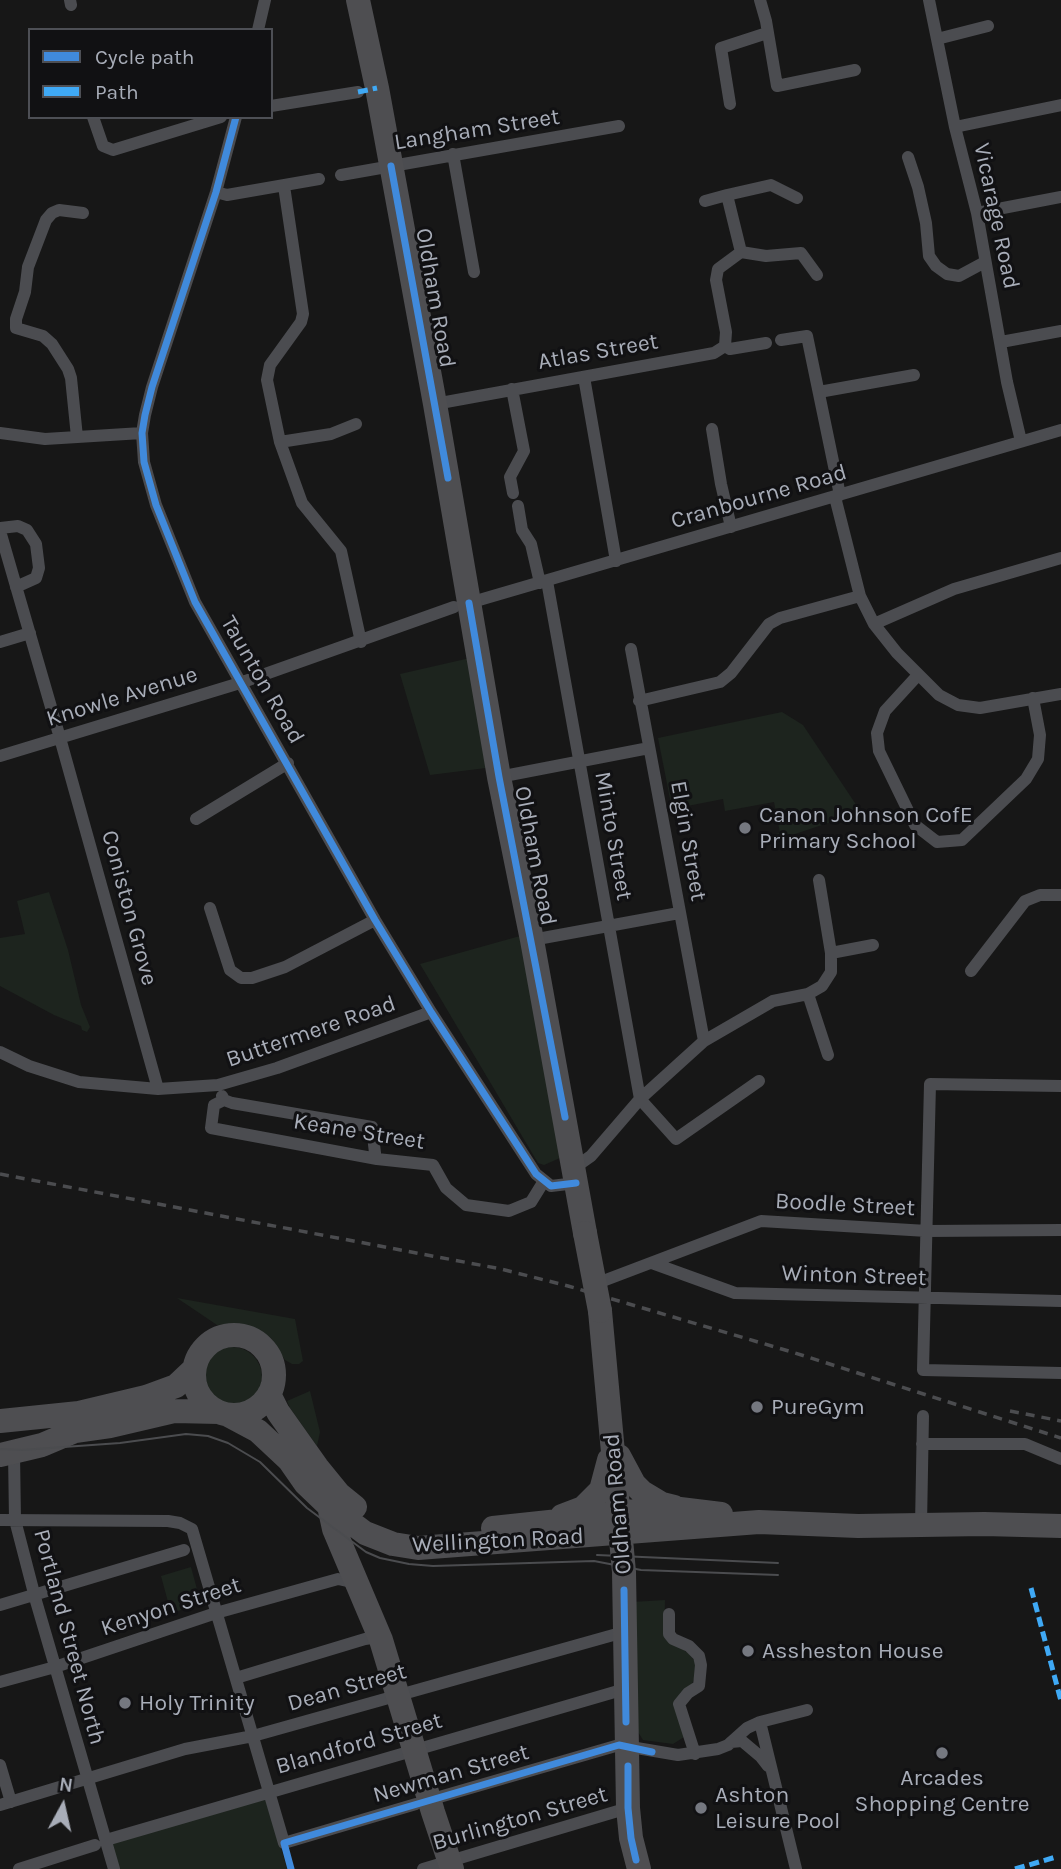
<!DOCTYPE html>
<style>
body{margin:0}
#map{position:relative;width:1061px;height:1869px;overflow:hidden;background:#171717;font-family:Karla,sans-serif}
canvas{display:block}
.legend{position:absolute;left:28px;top:28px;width:245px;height:91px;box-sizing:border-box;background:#111113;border:2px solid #4d4f55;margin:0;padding:9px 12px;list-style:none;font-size:21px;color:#a8adb8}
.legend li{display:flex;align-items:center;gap:14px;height:35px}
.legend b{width:35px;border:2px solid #4d4f55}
.north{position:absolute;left:28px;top:1771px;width:70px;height:70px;-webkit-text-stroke:5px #111113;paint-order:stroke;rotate:8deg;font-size:19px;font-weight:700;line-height:28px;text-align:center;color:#a8adb8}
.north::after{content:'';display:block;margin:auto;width:24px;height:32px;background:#a8adb8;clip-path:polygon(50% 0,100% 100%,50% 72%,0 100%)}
</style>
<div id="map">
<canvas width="1061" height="1869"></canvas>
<ul class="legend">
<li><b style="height:9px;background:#408adc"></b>Cycle path</li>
<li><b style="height:9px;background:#3fa9f5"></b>Path</li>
</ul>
<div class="north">N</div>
</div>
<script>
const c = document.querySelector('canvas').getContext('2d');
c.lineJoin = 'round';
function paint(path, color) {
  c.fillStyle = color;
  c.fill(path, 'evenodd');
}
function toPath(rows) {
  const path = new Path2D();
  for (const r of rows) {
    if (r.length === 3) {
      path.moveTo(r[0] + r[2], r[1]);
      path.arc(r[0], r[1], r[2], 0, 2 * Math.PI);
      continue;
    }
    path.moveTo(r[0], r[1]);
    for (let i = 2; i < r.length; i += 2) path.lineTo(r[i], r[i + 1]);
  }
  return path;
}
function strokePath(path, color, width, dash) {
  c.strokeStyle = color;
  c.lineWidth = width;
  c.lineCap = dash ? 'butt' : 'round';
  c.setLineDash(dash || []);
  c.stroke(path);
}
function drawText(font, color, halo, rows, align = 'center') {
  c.font = font + ' Karla,sans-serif';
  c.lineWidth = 6;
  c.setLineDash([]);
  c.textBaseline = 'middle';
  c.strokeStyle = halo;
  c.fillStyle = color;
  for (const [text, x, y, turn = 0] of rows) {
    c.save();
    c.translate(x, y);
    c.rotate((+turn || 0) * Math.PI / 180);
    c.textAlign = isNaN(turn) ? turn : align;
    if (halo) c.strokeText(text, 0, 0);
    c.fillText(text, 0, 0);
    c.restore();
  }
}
const green = toPath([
 [470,658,486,768,430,775,400,674],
 [782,712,803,725,861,812,768,843,766,836,780,833,774,802,725,811,723,799,672,809,658,738],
 [49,892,68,950,81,1005,90,1027,87,1032,82,1030,81,1026,54,1015,0,986,0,938,25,934,17,901],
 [520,936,560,1158,544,1165,538,1163,420,964],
 [177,1298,295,1319,303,1361,299,1364,292,1364,285,1360,271,1338,254,1328,236,1324,217,1325],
 [232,1377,30],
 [310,1391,320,1432,317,1446,290,1408,287,1401],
 [191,1567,201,1604,171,1613,161,1576],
 [665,1600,664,1634,689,1654,695,1661,696,1673,691,1687,680,1693,684,1737,673,1744,643,1740,638,1732,632,1602],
 [267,1797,287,1869,116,1869,109,1842]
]);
const street = toPath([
 [70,0,71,5],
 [760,0,766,21,777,86,855,70],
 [929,0,955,127,977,213,1007,382,1021,441],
 [258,30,265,0],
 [937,39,988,26],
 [730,104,721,48,767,33],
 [271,106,358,92],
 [93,117,103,146,113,150,221,117],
 [236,117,216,192,152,387,145,415,142,433,144,462,156,505,195,602,375,920,431,1012,536,1174,551,1186,576,1183],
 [955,127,1061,105],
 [453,154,474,272],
 [908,157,918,187,926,223,929,256,936,266,947,274,959,276,985,262],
 [341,175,619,126],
 [284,186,303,314,301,322,270,365,267,380,280,442,302,503,341,551,361,642],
 [216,192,227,195,319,179],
 [705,201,727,195],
 [977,213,1061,197],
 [741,252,766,256,801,253,817,275],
 [781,340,807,336,840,495],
 [1001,342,1061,331],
 [725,346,726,332,716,280,718,269,741,252,727,195,771,185,797,198],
 [584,377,616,561],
 [512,389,524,451,510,477,513,493],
 [819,392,914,375],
 [435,404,714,353,725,346,730,349,766,343],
 [712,429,721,484,731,527],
 [0,433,45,439,142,433],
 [77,437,71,378,68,369,52,344,43,336,16,328,16,319,25,292,28,267,46,220,52,213,59,210,83,213],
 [280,442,331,434,356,424],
 [835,497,860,596,874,624,897,653,939,695,958,705,980,708,1061,694],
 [518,506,522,530,531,544,540,583],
 [0,528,18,526,27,530,36,544,39,568,36,578,16,587],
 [0,531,60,738,158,1089],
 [547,581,640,1099,676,1139,759,1081],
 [469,603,1061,430],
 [874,624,954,589,1061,558],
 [0,642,30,633],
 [631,649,704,1041],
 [918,675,885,711,877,733,879,751,915,825,937,842,962,840,1026,779,1038,759,1040,735,1033,698],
 [639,701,720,682,731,673,769,624,780,618,860,596],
 [0,756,240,683,454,607],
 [499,777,649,748],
 [196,819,288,763],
 [210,908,230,970,241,978,252,978,285,967,375,920],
 [532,940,679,913],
 [831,953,873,945],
 [971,971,1025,901,1040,895,1061,895],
 [808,994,828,1055],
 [0,1052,29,1066,79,1082,158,1089,218,1085,277,1068,431,1012],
 [1061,1086,930,1084,923,1370,1061,1373],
 [222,1096,224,1100,232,1103,372,1127,375,1153],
 [224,1100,214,1105,211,1128,377,1159,433,1165,446,1188,466,1205,509,1211,531,1202,544,1181],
 [574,1168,591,1156,640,1099,704,1041,773,1001,808,994,822,986,831,972,831,953,819,880],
 [652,1263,735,1293,1061,1301],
 [595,1284,761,1221,927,1231,1061,1230],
 [922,1444,1025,1444,1061,1459],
 [14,1453,15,1520,36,1601,114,1869],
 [0,1520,168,1521,180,1523,192,1529,284,1843,416,1804],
 [921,1525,923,1416],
 [0,1605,184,1550],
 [669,1614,669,1634,673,1639,689,1646,699,1656,701,1665,699,1686,688,1693,679,1704,695,1754],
 [236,1678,365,1639,372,1638,380,1640],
 [0,1682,55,1667,216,1613,338,1579,356,1583],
 [760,1722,796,1869],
 [731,1742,742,1741,761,1757,768,1766],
 [0,1765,11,1802],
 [429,1800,619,1745,678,1755,718,1749,728,1745,747,1728,760,1722,807,1710],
 [0,1805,185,1749,253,1736,624,1632],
 [106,1840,625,1689],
 [19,1869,95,1845],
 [423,1869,628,1808]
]);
const highway = toPath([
 [358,0,377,88,435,404,499,777,532,940,585,1233],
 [600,1311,624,1572,628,1808,631,1838,639,1869],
 [234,1375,40],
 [269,1394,278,1412,317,1467,339,1494,355,1507],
 [228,1415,258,1431,289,1460,305,1483,329,1506,365,1533,393,1544,418,1548,759,1522,858,1526,984,1524,1061,1526],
 [0,1421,79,1413,146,1397,176,1386,194,1369],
 [0,1455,42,1445,75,1431,110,1426,174,1411,219,1412],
 [619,1456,634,1484,642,1492,662,1504,674,1507],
 [329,1506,334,1529,381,1640,433,1812,452,1869],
 [562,1516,583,1508,601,1490,609,1460],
 [493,1528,596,1517,620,1512,680,1509,721,1514]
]);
const tram = toPath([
 [0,1449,22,1450,120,1443,186,1434,208,1436,228,1443,260,1462,307,1508,366,1552,380,1558,409,1564,433,1566,594,1561,641,1570,778,1575],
 [597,1555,778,1563]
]);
const rail = toPath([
 [0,1174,501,1269,568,1286,792,1352,1061,1438],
 [1010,1411,1061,1421]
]);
const highwayBridge = toPath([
 [585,1233,600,1311]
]);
const quiet = toPath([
 [358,92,377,88],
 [1031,1588,1061,1701],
 [1015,1869,1056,1857]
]);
const cycleway = toPath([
 [236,117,216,192,152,387,145,415,142,433,144,462,156,505,195,602,375,920,431,1012,536,1174,551,1186,576,1183],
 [391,166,448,478],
 [469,603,499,777,565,1117],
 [624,1590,626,1722],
 [628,1766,628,1808,631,1838,636,1860],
 [291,1869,284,1843,619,1745,652,1752]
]);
const markers = [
 [745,828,7,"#757880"],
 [757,1407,7,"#757880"],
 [748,1651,7,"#757880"],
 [125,1703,7,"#757880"],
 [942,1753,7,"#757880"],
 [701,1808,7,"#757880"]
];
const streetNames = [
 ["Langham Street",477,130,-9],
 ["Vicarage Road",996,216,78],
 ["Oldham Road",435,298,80],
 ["Atlas Street",598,352,-10],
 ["Cranbourne Road",759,497,-16],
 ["Taunton Road",262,680,60],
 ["Knowle Avenue",122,697,-17],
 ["Minto Street",613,836,80],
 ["Elgin Street",688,841,80],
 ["Oldham Road",535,856,79],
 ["Coniston Grove",129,908,75],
 ["Buttermere Road",311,1032,-19],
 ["Keane Street",359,1132,9],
 ["Boodle Street",845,1205,3],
 ["Winton Street",854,1276,2],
 ["Oldham Road",618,1504,-95],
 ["Wellington Road",498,1541,-3],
 ["Kenyon Street",171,1607,-18],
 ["Portland Street North",69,1637,75],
 ["Dean Street",347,1688,-16],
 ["Blandford Street",359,1744,-16],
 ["Newman Street",451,1774,-16],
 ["Burlington Street",520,1819,-16]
];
const poiNames = [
 ["Canon Johnson CofE",759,815],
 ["Primary School",759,841],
 ["PureGym",771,1407],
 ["Assheston House",762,1651],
 ["Holy Trinity",139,1703],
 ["Arcades",942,1778,"center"],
 ["Shopping Centre",942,1804,"center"],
 ["Ashton",715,1795],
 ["Leisure Pool",715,1821]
];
paint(green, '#1d241e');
strokePath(street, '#4b4c50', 12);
strokePath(highway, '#4e4e51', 24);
strokePath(tram, '#4b4c4f', 2);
strokePath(rail, '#4b4c4f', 3.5, [9, 7]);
strokePath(highwayBridge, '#4e4e51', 24);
strokePath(quiet, '#3fa9f5', 5, [10, 5]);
strokePath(cycleway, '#408adc', 7);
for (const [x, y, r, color] of markers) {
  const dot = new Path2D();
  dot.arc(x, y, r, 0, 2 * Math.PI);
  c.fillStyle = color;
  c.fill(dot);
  strokePath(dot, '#111113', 2.5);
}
drawText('23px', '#a8adb8', '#111113', streetNames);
drawText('23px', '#a8adb8', '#111113', poiNames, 'left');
</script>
